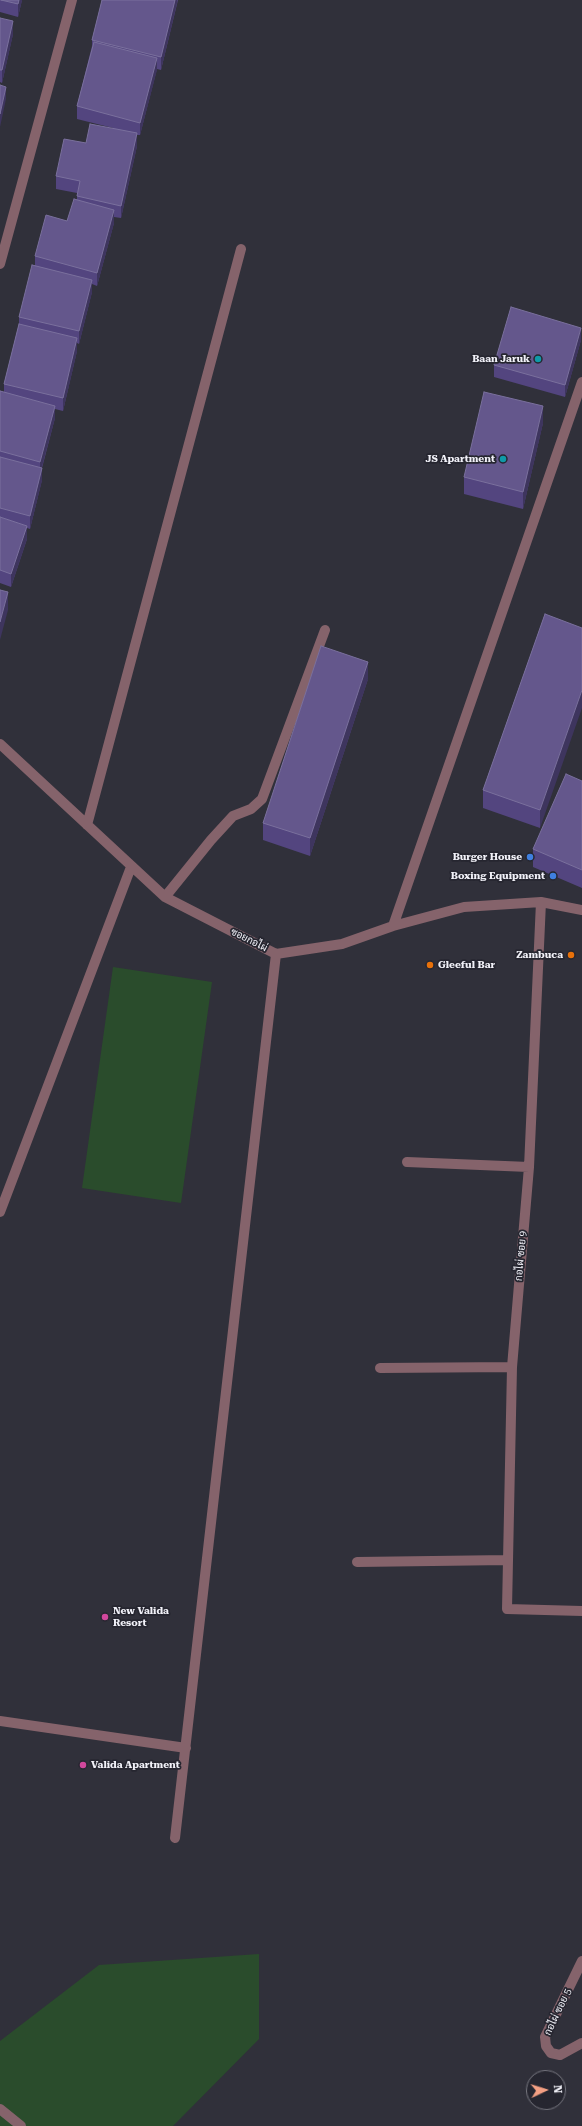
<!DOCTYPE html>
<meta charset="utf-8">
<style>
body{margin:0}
#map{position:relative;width:582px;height:2126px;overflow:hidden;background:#30303a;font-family:"Roboto Serif",serif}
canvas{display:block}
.north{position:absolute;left:526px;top:2070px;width:40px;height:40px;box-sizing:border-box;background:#262630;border:1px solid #777780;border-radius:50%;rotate:86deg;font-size:11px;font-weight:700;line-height:16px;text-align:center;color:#f1f1f8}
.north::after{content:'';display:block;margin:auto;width:14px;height:18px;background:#f39f83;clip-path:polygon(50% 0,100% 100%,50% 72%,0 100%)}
</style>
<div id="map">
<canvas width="582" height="2126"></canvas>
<div class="north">N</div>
</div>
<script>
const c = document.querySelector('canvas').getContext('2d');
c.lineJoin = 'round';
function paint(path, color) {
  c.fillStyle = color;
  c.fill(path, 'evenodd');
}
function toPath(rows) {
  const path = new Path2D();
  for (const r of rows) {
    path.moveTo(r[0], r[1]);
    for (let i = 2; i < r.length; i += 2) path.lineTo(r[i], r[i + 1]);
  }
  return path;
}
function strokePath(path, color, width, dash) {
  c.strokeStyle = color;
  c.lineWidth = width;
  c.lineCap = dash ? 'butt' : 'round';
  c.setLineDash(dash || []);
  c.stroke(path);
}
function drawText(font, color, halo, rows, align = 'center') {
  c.font = font + ' "Roboto Serif",Sarabun,serif';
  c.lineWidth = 3.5;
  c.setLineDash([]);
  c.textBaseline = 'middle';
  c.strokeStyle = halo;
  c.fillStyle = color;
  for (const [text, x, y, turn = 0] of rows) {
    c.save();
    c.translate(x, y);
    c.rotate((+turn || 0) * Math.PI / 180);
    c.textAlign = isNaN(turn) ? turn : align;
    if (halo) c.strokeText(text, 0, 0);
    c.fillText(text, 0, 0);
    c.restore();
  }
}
const green = toPath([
 [113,967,212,982,181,1203,82,1188],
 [259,1954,259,2039,173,2126,0,2126,0,2041,99,1965]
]);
const minor = toPath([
 [0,264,72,0],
 [0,744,165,897,276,954,342,944,393,926,464,907,541,902,582,910],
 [87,825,241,249],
 [165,897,211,840,233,816,251,809,262,799,325,630],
 [541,902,529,1167,512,1367,507,1609,582,1611],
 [393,926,582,382],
 [407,1162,529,1167],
 [0,1212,131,867],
 [380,1368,512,1367],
 [357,1562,508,1560],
 [0,1721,186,1748],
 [175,1838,276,954],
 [582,1961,545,2037,546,2046,551,2053,560,2055,582,2043],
 [0,2109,21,2126]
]);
const wall = toPath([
 [0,0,22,0,18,17,0,12],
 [102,0,178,0,161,70,157,69,140,135,137,135,137,146,121,218,114,217,114,223,97,286,92,284,92,292,79,344,77,343,77,351,63,411,55,409,55,418,42,468,42,480,30,529,27,528,27,539,11,587,0,583,0,391,4,392,4,384,19,324,19,317,35,265,35,256,67,221,77,200,77,193,56,189,56,176,86,143,113,128,77,119,77,106,92,46,92,40],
 [0,18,13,34,2,83,0,82],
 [581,340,565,397,494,377,494,365],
 [543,423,523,509,464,494,464,477],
 [545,614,540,828,483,808,483,790],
 [368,679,310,856,263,840,263,823],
 [582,781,582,888,533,867,533,849]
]);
const shadedWall = toPath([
 [19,0,22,0,18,17,18,4],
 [175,0,177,0,177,3,161,70,161,57],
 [13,21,13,34,2,83,2,70],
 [157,58,157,70,140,135,140,123],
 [6,87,6,99,0,127,0,114],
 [137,133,137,146,121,218,121,206],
 [114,210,114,223,97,286,97,273],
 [92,280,92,292,79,344,79,331],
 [581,328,581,340,565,397,565,385],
 [77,338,77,351,63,411,63,398],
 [55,406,55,418,40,474,40,462],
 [543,406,543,423,523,509,523,492],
 [42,468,42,480,30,529,30,516],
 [27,526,27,539,11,587,11,574],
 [8,592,8,610,0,640,0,622],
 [368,662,368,679,310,856,310,838],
 [582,690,582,708,540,828,540,810]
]);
const building = toPath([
 [1,0,19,0,18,4,1,0],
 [102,0,175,0,161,57,92,40,102,0],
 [0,18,13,21,2,70,0,70,0,18],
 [94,42,157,58,140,123,77,106,94,42],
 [0,85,6,87,0,114,0,85],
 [90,124,137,133,121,206,77,196,80,181,56,176,64,139,86,143,90,124],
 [74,199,114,210,97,273,35,256,46,215,67,221,74,199],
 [32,265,92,280,79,331,19,317,32,265],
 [511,307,581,328,565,385,494,365,511,307],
 [19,324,77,338,63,398,4,384,19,324],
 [0,391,55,406,40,462,0,451,0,391],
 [484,392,543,406,523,492,464,477,484,392],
 [0,457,42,468,30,516,0,508,0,457],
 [0,517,27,526,11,574,0,570,0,517],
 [0,590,8,592,0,622,0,590],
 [545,614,582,628,582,690,540,810,483,790,545,614],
 [321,646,368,662,310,838,263,823,321,646],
 [566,774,582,781,582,870,533,849,566,774]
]);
const markers = [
 [538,359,4,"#0f9aa8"],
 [503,459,4,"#0f9aa8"],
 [530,857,4,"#3f7fe0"],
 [553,876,4,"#3f7fe0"],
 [571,955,4,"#e8710a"],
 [430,965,4,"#e8710a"],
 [105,1617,4,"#d1479c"],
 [83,1765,4,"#d1479c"]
];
const poiNames = [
 ["Baan Jaruk",530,359],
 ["JS Apartment",495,459],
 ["Burger House",522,857],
 ["Boxing Equipment",545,876],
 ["Zambuca",563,955],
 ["Gleeful Bar",438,965,"left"],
 ["New Valida",113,1611,"left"],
 ["Resort",113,1623,"left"],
 ["Valida Apartment",91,1765,"left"]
];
const streetNames = [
 ["ซอยกอไผ่",249,940,27],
 ["กอไผ่ ซอย 9",521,1256,-85],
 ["กอไผ่ ซอย 5",558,2012,-65]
];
paint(green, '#2a4c2c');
strokePath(minor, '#85636b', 10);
paint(wall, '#53457f');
paint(shadedWall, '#3e355e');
paint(building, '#64578c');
strokePath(building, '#7a709d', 1);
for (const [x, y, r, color] of markers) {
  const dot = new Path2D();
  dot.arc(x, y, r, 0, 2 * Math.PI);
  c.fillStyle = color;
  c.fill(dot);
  strokePath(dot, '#262630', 1.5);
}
drawText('bold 10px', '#f1f1f8', '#262630', poiNames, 'right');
drawText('10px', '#f1f1f8', '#262630', streetNames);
</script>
